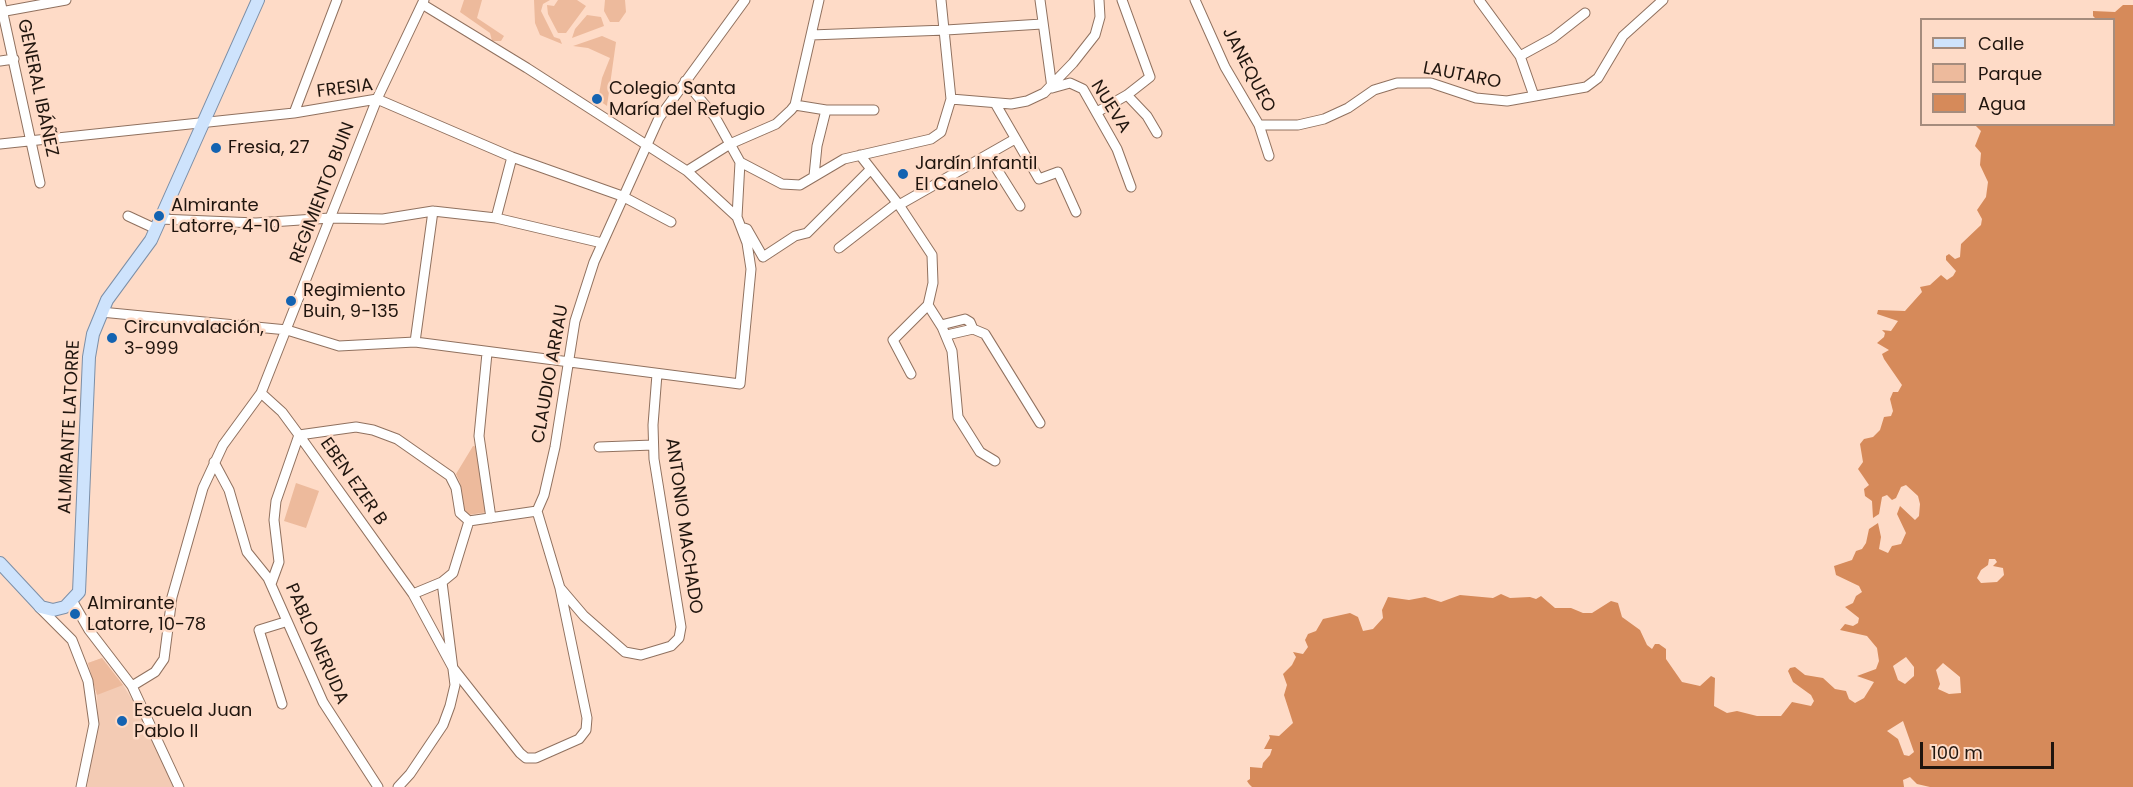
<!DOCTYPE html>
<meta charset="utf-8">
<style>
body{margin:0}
#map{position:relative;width:2133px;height:787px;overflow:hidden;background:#fedbc7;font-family:Poppins,sans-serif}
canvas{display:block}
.legend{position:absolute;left:1920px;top:18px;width:195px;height:108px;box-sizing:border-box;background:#fedbc7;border:2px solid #a58c7d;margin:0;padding:8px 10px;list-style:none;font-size:18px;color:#20150e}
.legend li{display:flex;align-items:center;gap:12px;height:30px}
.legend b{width:30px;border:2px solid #a58c7d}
.scale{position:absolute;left:1920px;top:742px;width:134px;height:27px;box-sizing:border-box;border:3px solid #20150e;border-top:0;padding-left:8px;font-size:18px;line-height:21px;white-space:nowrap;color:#20150e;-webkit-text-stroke:4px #fedbc7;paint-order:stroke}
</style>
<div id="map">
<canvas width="2133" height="787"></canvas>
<ul class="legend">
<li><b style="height:8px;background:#cee3fc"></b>Calle</li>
<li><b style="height:16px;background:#edba9c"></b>Parque</li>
<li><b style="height:16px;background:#d68a5a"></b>Agua</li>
</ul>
<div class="scale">100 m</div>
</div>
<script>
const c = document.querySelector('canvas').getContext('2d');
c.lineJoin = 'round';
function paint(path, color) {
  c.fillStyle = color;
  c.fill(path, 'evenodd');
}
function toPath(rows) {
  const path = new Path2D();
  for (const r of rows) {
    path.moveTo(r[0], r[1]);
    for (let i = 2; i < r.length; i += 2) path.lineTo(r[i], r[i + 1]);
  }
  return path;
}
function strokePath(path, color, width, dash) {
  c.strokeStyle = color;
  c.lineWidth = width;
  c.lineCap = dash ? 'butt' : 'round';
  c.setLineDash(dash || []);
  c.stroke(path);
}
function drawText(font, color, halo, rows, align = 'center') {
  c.font = font + ' Poppins,sans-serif';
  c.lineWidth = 5;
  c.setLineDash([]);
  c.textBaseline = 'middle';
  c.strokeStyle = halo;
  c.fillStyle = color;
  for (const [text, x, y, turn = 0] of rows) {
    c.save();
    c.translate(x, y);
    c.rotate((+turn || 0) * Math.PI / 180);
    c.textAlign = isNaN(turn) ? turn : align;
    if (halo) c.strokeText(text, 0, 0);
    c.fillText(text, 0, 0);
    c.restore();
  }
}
const built = toPath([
 [102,658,123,685,144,719,173,787,87,787,98,723,97,695,88,663]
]);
const green = toPath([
 [464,0,482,0,477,18,504,36,501,41,492,41,490,33,460,12],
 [550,0,543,4,541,11,554,37,560,39,562,44,540,35,535,23,534,0],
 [558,0,577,0,586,6,566,33,558,33,548,14,547,5,554,6],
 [605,0,625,0,626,12,619,22,610,22,604,11],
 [587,15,601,17,604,26,572,38,575,29],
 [602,36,616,42,607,106,600,101,599,94,602,78,610,58,588,48,573,46],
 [473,446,478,447,488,512,468,515,464,512,460,483,456,474],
 [296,483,319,491,306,528,284,521],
 [102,658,123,685,97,695,88,663]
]);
const water = toPath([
 [2123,5,2133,5,2133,787,1930,787,1917,784,1910,777,1903,780,1904,787,1252,787,1249,784,1247,781,1250,779,1250,767,1262,768,1263,763,1270,755,1272,749,1264,749,1270,738,1269,735,1279,736,1293,723,1284,695,1287,685,1283,674,1292,665,1296,657,1293,652,1303,654,1308,647,1305,640,1308,634,1316,631,1323,619,1350,613,1358,617,1363,631,1373,629,1383,618,1382,610,1388,597,1409,600,1425,597,1441,602,1460,595,1493,598,1501,594,1510,598,1530,597,1536,599,1541,596,1555,608,1571,608,1583,613,1592,613,1611,601,1618,603,1622,617,1640,630,1647,645,1652,649,1655,644,1659,644,1666,649,1666,659,1682,682,1700,686,1711,676,1715,678,1714,706,1727,713,1737,711,1757,716,1781,716,1792,702,1811,706,1814,701,1811,695,1793,682,1788,671,1790,668,1795,667,1805,675,1823,678,1835,689,1846,691,1849,699,1855,703,1864,698,1874,682,1857,676,1876,669,1879,661,1877,648,1867,636,1840,630,1845,624,1853,626,1858,623,1859,618,1845,607,1853,603,1856,596,1862,592,1859,586,1836,575,1834,566,1852,560,1856,551,1862,549,1866,543,1869,529,1878,523,1881,537,1879,549,1888,553,1892,546,1901,544,1906,533,1897,514,1900,506,1915,520,1919,516,1920,504,1918,496,1906,485,1901,487,1896,498,1892,500,1887,495,1882,497,1879,514,1873,518,1872,501,1865,496,1864,489,1869,485,1858,469,1863,462,1860,444,1864,439,1873,437,1880,430,1884,417,1891,416,1893,411,1890,399,1893,392,1898,392,1902,385,1884,359,1882,354,1889,350,1877,343,1884,337,1885,333,1882,330,1891,331,1898,321,1877,314,1878,310,1905,311,1922,292,1920,287,1930,285,1941,275,1947,280,1953,276,1956,271,1946,260,1946,256,1949,254,1955,259,1960,257,1961,244,1981,225,1982,219,1977,210,1986,197,1988,182,1980,165,1981,153,1975,146,1981,131,1975,125,2114,124,2114,20,2096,19,2093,16,2093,11,2115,12],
 [1989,559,1995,559,1997,562,1993,566,2003,568,2004,575,1997,582,1981,583,1977,578,1981,570,1988,565],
 [1906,657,1914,667,1914,676,1905,684,1898,680,1893,666],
 [1943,663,1960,677,1961,693,1949,694,1938,689,1940,684,1936,670],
 [1903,721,1914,752,1909,756,1904,755,1898,739,1887,731]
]);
const minor = toPath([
 [0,0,40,183],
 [1040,0,1052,88],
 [1195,0,1225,67,1259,125,1269,156],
 [1479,0,1520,56,1534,96],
 [0,12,66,0],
 [811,35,946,30,1042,24],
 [1520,56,1553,38,1585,13],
 [0,61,14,59],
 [685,81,715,117,740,162,782,184,800,185,844,159,931,139,941,132,951,99,941,0],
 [1052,88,1070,83,1083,89,1117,149,1131,187],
 [1127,95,1147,116,1157,133],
 [951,99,1011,104,1027,101,1044,93,1073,63,1095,35,1100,17,1099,0],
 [995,103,1039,179,1058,172,1076,212],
 [795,105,826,110,874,110],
 [1097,112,1127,95,1150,77,1122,0],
 [294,113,337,0],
 [1259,125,1298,125,1324,119,1348,108,1374,90,1397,83,1431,83,1476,98,1507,101,1586,87,1598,78,1623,36,1663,0],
 [0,144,294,113,377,99,512,157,622,196,671,222],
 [860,155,899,205,932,255,933,283,928,305,893,340,911,374],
 [988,155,1020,206],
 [687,171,730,144,776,124,791,110,795,105,819,0],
 [814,176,817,146,826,110],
 [899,205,1015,139],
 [128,216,156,229],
 [737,217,740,162],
 [496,218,512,157],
 [160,219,256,223,330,218,383,219,433,211,496,218,602,243],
 [744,228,747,229,763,257,795,236,807,233,871,169],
 [839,248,897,203],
 [928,305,942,327,952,351,958,417,980,452,995,461],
 [101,312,287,330,339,346,415,342,740,384,751,269,747,243,737,217,687,171,527,68,422,4],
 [941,325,965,319,970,322,973,329],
 [947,335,973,329,985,334,1040,423],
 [415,342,433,211],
 [487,353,479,436,491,518],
 [261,393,282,412,299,435,413,594,453,668,520,753,526,758,536,758,579,739,586,730,587,718,560,588,537,511,544,495,555,447,575,321,594,262,659,118,745,0],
 [599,447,653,445],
 [214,462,229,490,247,552,268,578,323,702,378,787],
 [469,521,537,511],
 [271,584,279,562,274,520,276,501,299,435,356,427,373,430,397,439,450,476,456,488,460,513,469,521],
 [561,589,584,616,625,652,641,655,671,646,679,638,681,627,654,459,653,425,657,374],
 [413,594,442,582],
 [73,602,89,630,132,686,179,787],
 [39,607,72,640,88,681,94,724,81,787],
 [132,686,155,672,164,659,172,597,203,488,223,445,261,393,377,99,424,0],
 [282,704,259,630,285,622],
 [398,787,410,774,443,725,450,706,455,685,442,582,453,573,469,521]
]);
const major = toPath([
 [0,563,41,607,53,610,65,607,79,592,89,357,93,334,107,300,151,240,258,0]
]);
const markers = [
 [597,99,6,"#1463b1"],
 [216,148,6,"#1463b1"],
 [903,174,6,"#1463b1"],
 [159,216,6,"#1463b1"],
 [291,301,6,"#1463b1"],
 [112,338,6,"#1463b1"],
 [75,614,6,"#1463b1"],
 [122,721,6,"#1463b1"]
];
const streetNames = [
 ["JANEQUEO",1248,70,62],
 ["LAUTARO",1462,76,11],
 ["GENERAL IBÁÑEZ",37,88,78],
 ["FRESIA",345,89,-7],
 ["NUEVA",1110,107,58],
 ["REGIMIENTO BUIN",323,193,-69],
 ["CLAUDIO ARRAU",551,374,-80],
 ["ALMIRANTE LATORRE",70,427,-87],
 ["EBEN EZER B",353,482,55],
 ["ANTONIO MACHADO",683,526,82],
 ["PABLO NERUDA",316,644,66]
];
const poiNames = [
 ["Colegio Santa",609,89],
 ["María del Refugio",609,110],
 ["Fresia, 27",228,148],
 ["Jardín Infantil",915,164],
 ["El Canelo",915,185],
 ["Almirante",171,206],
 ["Latorre, 4-10",171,227],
 ["Regimiento",303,291],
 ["Buin, 9-135",303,312],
 ["Circunvalación,",124,328],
 ["3-999",124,349],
 ["Almirante",87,604],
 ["Latorre, 10-78",87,625],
 ["Escuela Juan",134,711],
 ["Pablo II",134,732]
];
paint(built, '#f3cbb4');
paint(green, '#edba9c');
paint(water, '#d68a5a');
strokePath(minor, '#90715f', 11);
strokePath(major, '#7c8fa7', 14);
strokePath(minor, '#fff', 9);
strokePath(major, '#cee3fc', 12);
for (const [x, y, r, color] of markers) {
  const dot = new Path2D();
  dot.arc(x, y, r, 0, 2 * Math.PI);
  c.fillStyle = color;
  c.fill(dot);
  strokePath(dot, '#fedbc7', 2);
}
drawText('18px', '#20150e', '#fedbc7', streetNames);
drawText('18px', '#20150e', '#fedbc7', poiNames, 'left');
</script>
